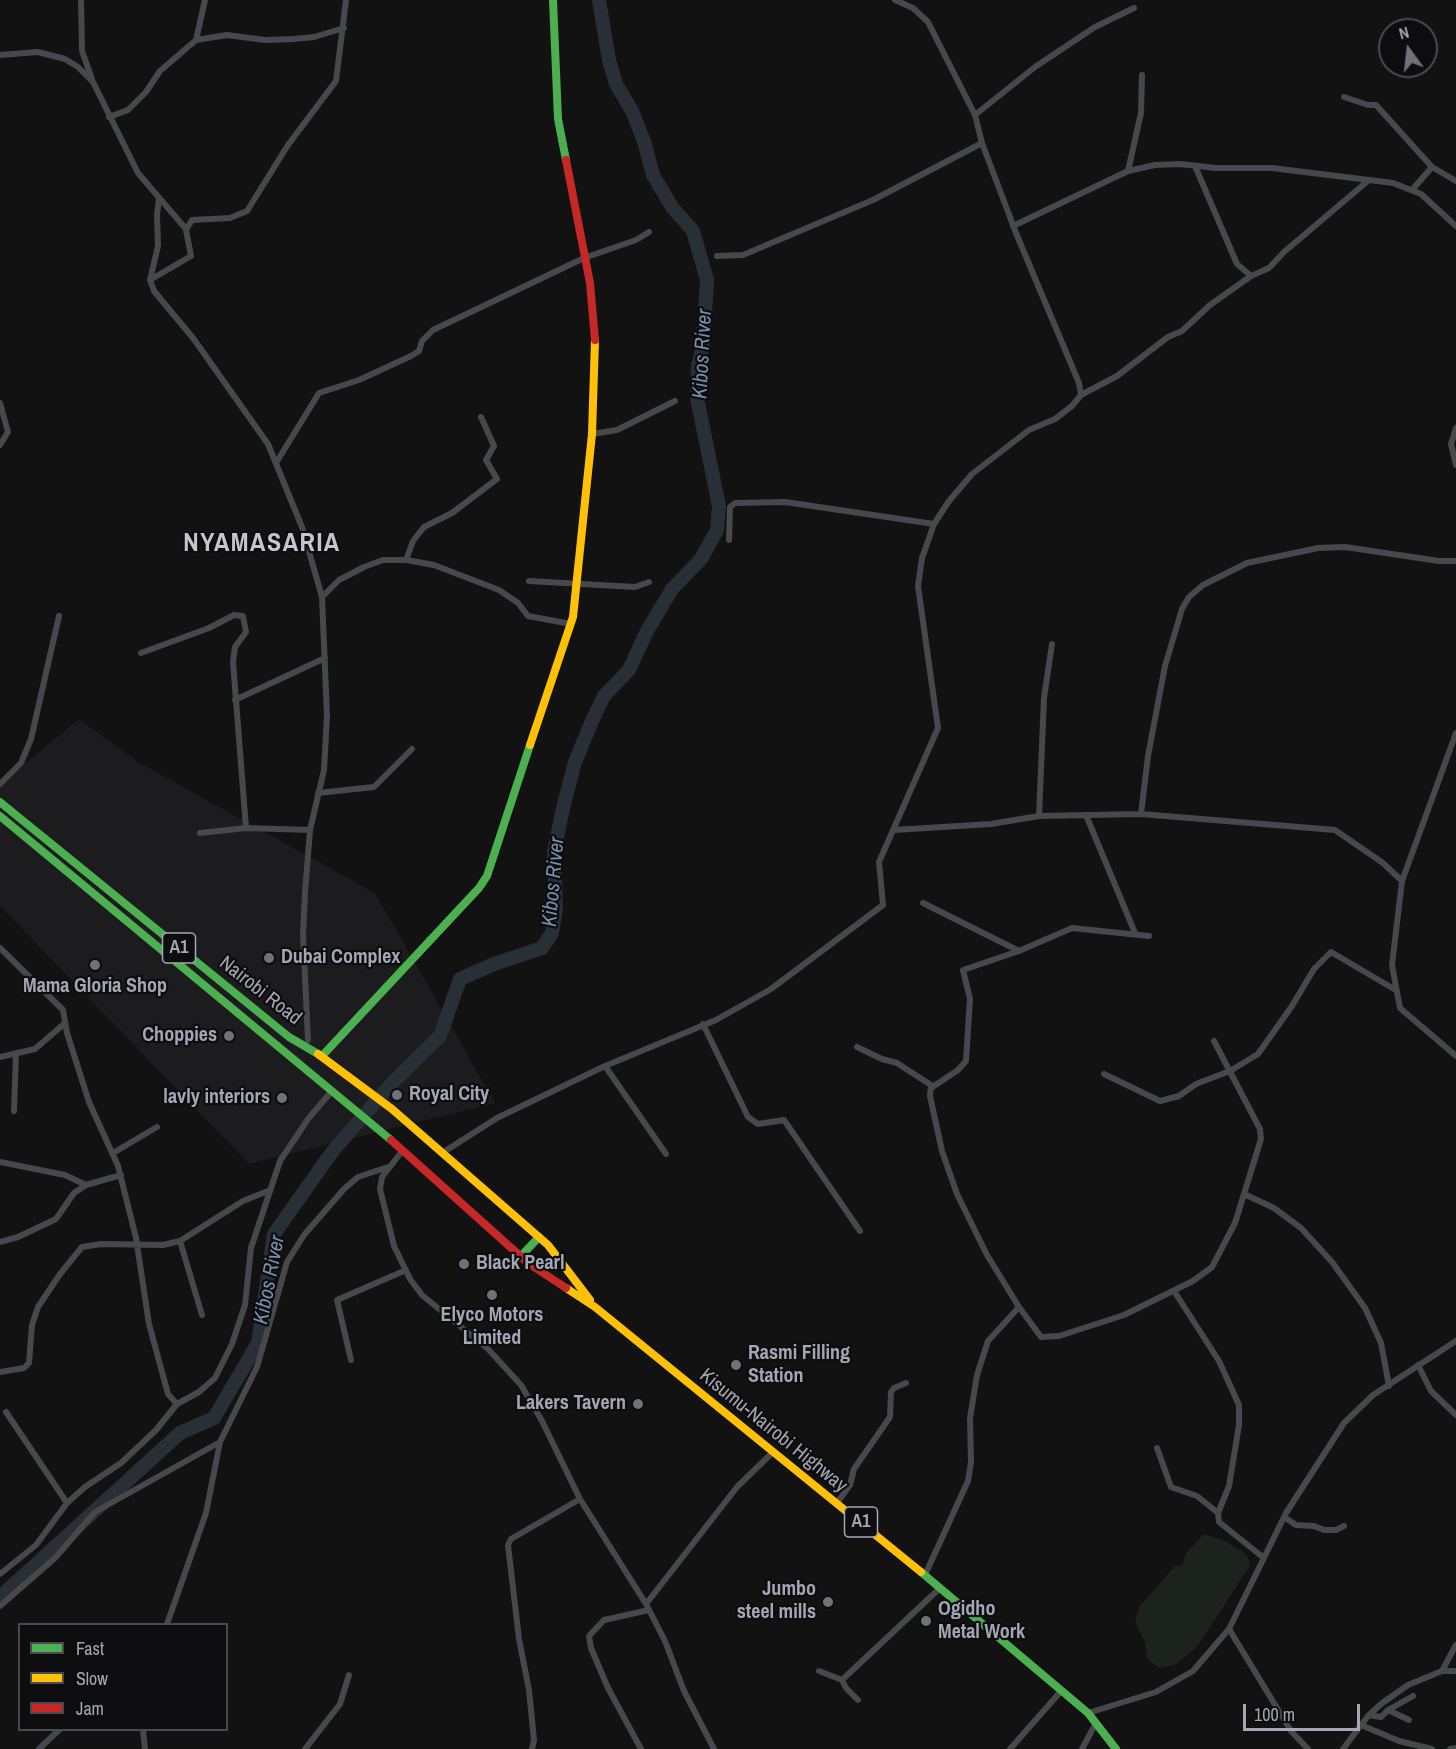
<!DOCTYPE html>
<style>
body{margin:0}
#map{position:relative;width:1456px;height:1749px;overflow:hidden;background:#121212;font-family:"Archivo Narrow",sans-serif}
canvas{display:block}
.legend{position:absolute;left:18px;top:1623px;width:210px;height:108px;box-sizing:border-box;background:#0d0c0e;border:2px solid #494a50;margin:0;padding:8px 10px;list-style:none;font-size:18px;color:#a3a6b3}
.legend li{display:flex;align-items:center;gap:12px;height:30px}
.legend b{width:30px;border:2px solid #494a50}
.north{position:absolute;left:1378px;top:18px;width:60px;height:60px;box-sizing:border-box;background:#0d0c0e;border:2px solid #494a50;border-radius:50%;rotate:345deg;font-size:16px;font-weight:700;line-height:24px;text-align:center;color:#a3a6b3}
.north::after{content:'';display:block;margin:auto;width:21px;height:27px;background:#70727b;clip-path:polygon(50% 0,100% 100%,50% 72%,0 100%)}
.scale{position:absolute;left:1243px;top:1704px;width:117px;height:27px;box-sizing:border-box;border:3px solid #a3a6b3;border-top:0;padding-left:8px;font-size:18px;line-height:21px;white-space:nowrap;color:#a3a6b3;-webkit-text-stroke:4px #0d0c0e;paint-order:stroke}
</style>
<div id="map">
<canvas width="1456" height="1749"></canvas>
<ul class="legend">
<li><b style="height:8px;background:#4caf50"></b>Fast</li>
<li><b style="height:8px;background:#ffc107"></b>Slow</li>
<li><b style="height:8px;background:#c62828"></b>Jam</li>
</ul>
<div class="north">N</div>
<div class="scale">100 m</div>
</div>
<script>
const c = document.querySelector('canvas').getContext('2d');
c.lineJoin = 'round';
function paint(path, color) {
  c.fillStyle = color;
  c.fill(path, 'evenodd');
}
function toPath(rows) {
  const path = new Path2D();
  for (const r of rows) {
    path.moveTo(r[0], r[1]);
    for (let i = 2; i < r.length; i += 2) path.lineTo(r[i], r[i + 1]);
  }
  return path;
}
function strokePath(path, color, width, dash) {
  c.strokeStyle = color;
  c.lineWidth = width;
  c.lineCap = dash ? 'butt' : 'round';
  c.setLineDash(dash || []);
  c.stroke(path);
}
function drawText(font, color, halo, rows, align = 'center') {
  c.font = font + ' "Archivo Narrow",sans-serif';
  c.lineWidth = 4.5;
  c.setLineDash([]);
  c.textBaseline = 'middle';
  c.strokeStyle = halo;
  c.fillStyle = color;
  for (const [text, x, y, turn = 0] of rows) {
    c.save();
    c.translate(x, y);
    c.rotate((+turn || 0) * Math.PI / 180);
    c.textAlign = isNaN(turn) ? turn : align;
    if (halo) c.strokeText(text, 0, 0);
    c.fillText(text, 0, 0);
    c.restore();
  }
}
const built = toPath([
 [79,719,138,762,375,893,495,1103,249,1164,0,906,0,784]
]);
const green = toPath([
 [1204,1534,1225,1541,1245,1553,1250,1561,1249,1567,1197,1647,1175,1665,1159,1668,1147,1659,1145,1642,1135,1623,1139,1607,1175,1566,1182,1565,1186,1553]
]);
const river = toPath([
 [0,1597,180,1433,214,1418,258,1343,274,1234,332,1152,393,1082,440,1036,460,979,494,964,542,948,552,933,556,908,554,852,563,808,575,762,592,721,604,696,629,670,647,631,672,589,701,559,717,530,719,506,697,398,698,366,703,346,707,280,693,231,672,207,653,175,644,141,632,111,616,84,609,60,599,0]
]);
const street = toPath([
 [81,0,82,51,92,79],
 [895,0,913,8,928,22,975,115],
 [196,40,205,0],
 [0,55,38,52,65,59,78,67,93,82,138,173,186,229],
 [1344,97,1368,105,1376,105,1432,167,1456,181],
 [109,117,128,110,146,92,160,71,196,40,227,35,265,40,294,39,314,37,344,28],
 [1195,166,1237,264,1251,276],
 [1128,171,1141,113,1142,75],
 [1412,190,1432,167],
 [1013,226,1128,171,1155,165,1180,164,1216,168,1272,168,1393,183,1421,194,1456,226],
 [717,256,743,255,873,200,982,143],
 [150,280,158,246,157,215,159,198],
 [1081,395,1117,376,1168,337,1182,331,1210,305,1251,276,1269,268,1284,252,1369,180],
 [0,403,8,432,0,445],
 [1456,428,1451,444,1456,465],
 [592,434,617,430,675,401],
 [276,463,319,393,359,380,411,356,419,351,422,341,433,330,584,258,636,240,649,232],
 [729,540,730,507,735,503,785,502,934,524],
 [406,560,413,541,424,527,452,513,497,479,486,460,494,446,481,417],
 [529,581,635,587,649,582],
 [322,597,339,580,364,567,383,560,406,560,434,565,499,590,518,603,528,616,571,624],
 [141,653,209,628,234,615,243,616,246,632,235,647,233,662,246,828],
 [235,700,325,658],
 [1456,733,1402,881,1392,965,1400,1008,1456,1056],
 [0,784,21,763,31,739,59,616],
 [318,793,374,787,412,749],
 [1141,814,1335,830,1383,863,1402,881],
 [1086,815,1135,933],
 [1039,816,1044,698,1052,644],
 [894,830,991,824,1039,816,1141,814,1148,756,1165,666,1182,609,1189,597,1203,585,1247,563,1318,548,1345,547,1439,561,1456,561],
 [200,833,246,828,310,830],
 [923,903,1019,951],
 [0,948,63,1010,67,1033,89,1102,118,1166,136,1238,149,1324,168,1394,177,1404],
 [703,1024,748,1117,758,1124,784,1120,860,1231],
 [308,1040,303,934,305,893,310,830,324,770,327,716,322,597,302,527,268,444,193,338,154,291,150,280,191,256,186,230,192,220,230,218,247,211,288,145,336,81,346,0],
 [857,1047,882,1059,897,1063,931,1085,930,1096,942,1151,957,1194,987,1255,1019,1307,988,1341,977,1375,970,1418,971,1462,968,1481,925,1575],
 [0,1057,35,1049,65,1023],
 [605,1066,666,1154],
 [1104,1074,1160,1101,1179,1096,1196,1084,1230,1071,1258,1054,1292,1006,1314,969,1331,952,1394,989],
 [931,1088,958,1070,966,1061,970,999,963,970,1019,951,1072,928,1149,936],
 [14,1111,16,1053],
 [403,1150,382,1177,380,1189,394,1246,410,1279,422,1295,488,1349,521,1385,542,1421,580,1499,646,1604,665,1641,684,1691,714,1749],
 [113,1153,157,1127],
 [442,1153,497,1118,605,1066,716,1020,771,989,883,905,879,862,938,728,918,586,922,558,934,524,949,501,972,474,1029,430,1055,419,1072,406,1081,395,1079,383,1016,233,982,143,975,115,1035,67,1095,27,1134,8],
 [0,1162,65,1175,86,1185],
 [1244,1194,1274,1208,1301,1228,1332,1262,1365,1308,1381,1343,1389,1386],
 [180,1241,202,1315],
 [0,1242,18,1237,56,1219,74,1193,86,1185,121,1175],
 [1174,1291,1219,1361,1239,1405,1239,1425,1229,1486,1218,1513,1219,1522,1264,1558],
 [1019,1307,1041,1337,1059,1336,1124,1315,1193,1281,1212,1267,1235,1223,1261,1139,1260,1129,1214,1041],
 [351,1360,337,1300,406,1270],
 [1418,1365,1431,1391,1456,1415],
 [0,1372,24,1368,29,1363,32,1325,38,1307,60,1274,82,1247,101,1244,163,1245,180,1241,243,1201,268,1191],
 [6,1412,67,1503],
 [1157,1448,1171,1487,1197,1496,1218,1513],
 [837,1503,850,1485,854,1469,890,1417,891,1392,894,1388,906,1383],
 [1284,1517,1296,1525,1314,1526,1324,1530,1336,1530,1344,1526],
 [0,1574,36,1545,67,1503,85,1487,121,1463,156,1430,177,1404,199,1392,215,1378,232,1344,245,1305,251,1248,280,1161,308,1119,331,1092],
 [646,1604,737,1487,773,1452],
 [0,1606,55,1558,95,1512,220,1442],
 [167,1624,206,1513,220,1442,257,1367,287,1262,304,1235,344,1189,358,1177,388,1167],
 [1229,1629,1291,1731,1308,1749],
 [819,1671,842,1680,940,1588],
 [1442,1671,1456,1645],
 [842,1680,846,1688,858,1700],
 [1388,1710,1413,1696],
 [1088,1713,1156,1692,1193,1671,1229,1629,1286,1513,1344,1423,1373,1395,1456,1341],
 [1369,1715,1381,1704,1408,1685,1442,1671,1456,1671],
 [1409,1720,1388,1710,1381,1717,1369,1715,1361,1725,1399,1741,1432,1749],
 [143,1730,145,1749],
 [39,1749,59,1730],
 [305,1749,340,1704,349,1675],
 [532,1749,534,1740,529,1690,519,1639,508,1545,511,1539,580,1499],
 [641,1749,608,1688,591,1648,589,1636,604,1620,649,1610],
 [1010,1749,1062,1690],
 [1082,1749,1096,1723],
 [1343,1749,1361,1725],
 [1450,1749,1456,1748]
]);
const fast = toPath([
 [553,0,558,119,566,160],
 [0,802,289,1037,318,1054],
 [0,816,391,1140],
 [322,1056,479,888,487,876,530,745],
 [521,1256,539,1237],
 [921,1572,1088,1713,1116,1749]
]);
const slow = toPath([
 [530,745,573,617,592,434,595,340],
 [318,1054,392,1109,548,1245,590,1300],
 [566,1288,595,1307,921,1572]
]);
const jam = toPath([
 [566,160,590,283,595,340],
 [391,1140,528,1263,566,1288]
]);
const markers = [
 [269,958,6,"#70727b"],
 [95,965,6,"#70727b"],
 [229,1036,6,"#70727b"],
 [397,1095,6,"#70727b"],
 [282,1098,6,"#70727b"],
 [464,1264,6,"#70727b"],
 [492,1295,6,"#70727b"],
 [736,1365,6,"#70727b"],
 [638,1404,6,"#70727b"],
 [828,1602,6,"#70727b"],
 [926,1621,6,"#70727b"]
];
const shields = [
 [179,948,33],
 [861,1522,33]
];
const shieldNames = [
 ["A1",179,948],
 ["A1",861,1522]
];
const poiNames = [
 ["Dubai Complex",281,958],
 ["Mama Gloria Shop",95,987,"center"],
 ["Choppies",217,1036,"right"],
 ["Royal City",409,1095],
 ["lavly interiors",270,1098,"right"],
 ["Black Pearl",476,1264],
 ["Elyco Motors",492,1316,"center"],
 ["Limited",492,1339,"center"],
 ["Rasmi Filling",748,1354],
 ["Station",748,1377],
 ["Lakers Tavern",626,1404,"right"],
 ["Jumbo",816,1590,"right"],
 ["steel mills",816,1613,"right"],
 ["Ogidho",938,1610],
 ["Metal Work",938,1633]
];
const streetNames = [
 ["Nairobi Road",260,991,38],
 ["Kisumu-Nairobi Highway",773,1431,39]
];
const waterNames = [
 ["Kibos River",703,354,-87],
 ["Kibos River",554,882,-85],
 ["Kibos River",270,1280,-79]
];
const districtNames = [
 ["NYAMASARIA",262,544]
];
paint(built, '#1c1c1e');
paint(green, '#1c221e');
strokePath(river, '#292f37', 14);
strokePath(street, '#47484b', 6);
strokePath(fast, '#4caf50', 8);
strokePath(slow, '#ffc107', 8);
strokePath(jam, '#c62828', 8);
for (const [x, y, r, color] of markers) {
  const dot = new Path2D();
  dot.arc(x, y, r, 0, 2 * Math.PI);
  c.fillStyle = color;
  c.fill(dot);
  strokePath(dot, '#0d0c0e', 2);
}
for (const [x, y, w] of shields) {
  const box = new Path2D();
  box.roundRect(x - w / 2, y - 15, w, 30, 4.5);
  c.fillStyle = '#0d0c0e';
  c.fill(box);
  strokePath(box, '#a3a6b3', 1.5);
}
drawText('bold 18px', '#a3a6b3', null, shieldNames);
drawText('bold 20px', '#a3a6b3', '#0d0c0e', poiNames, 'left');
drawText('20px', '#a3a6b3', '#0d0c0e', streetNames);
drawText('italic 21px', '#7a8eae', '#0d0c0e', waterNames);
c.letterSpacing = '1.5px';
drawText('bold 26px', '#c4c5cf', '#0d0c0e', districtNames);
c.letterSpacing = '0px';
</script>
